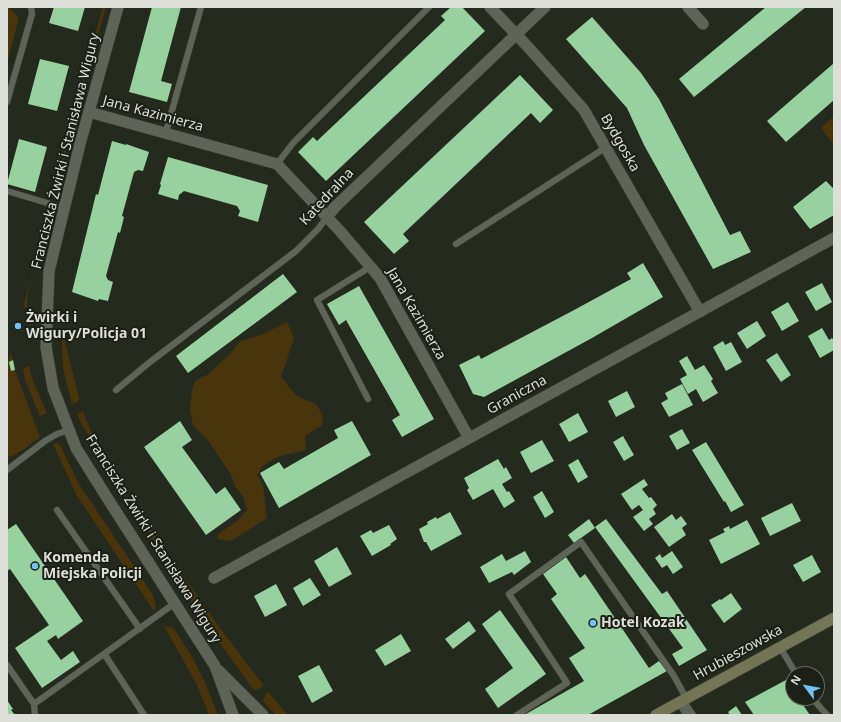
<!DOCTYPE html>
<meta charset="utf-8">
<style>
body{margin:0}
#map{position:relative;width:841px;height:722px;overflow:hidden;background:#252a1f;font-family:"Noto Sans",sans-serif}
canvas{display:block}
.frame{position:absolute;inset:0;border:8px solid #dcdfd8;pointer-events:none}
.north{position:absolute;left:785px;top:666px;width:40px;height:40px;box-sizing:border-box;background:#1c2016;border:1px solid #696c64;border-radius:50%;rotate:302deg;font-size:11px;font-weight:700;line-height:16px;text-align:center;color:#dcdfd8}
.north::after{content:'';display:block;margin:auto;width:14px;height:18px;background:#72c1f5;clip-path:polygon(50% 0,100% 100%,50% 72%,0 100%)}
</style>
<div id="map">
<canvas width="841" height="722"></canvas>
<div class="frame"></div>
<div class="north">N</div>
</div>
<script>
const c = document.querySelector('canvas').getContext('2d');
c.lineJoin = 'round';
function paint(path, color) {
  c.fillStyle = color;
  c.fill(path, 'evenodd');
}
function toPath(rows) {
  const path = new Path2D();
  for (const r of rows) {
    path.moveTo(r[0], r[1]);
    for (let i = 2; i < r.length; i += 2) path.lineTo(r[i], r[i + 1]);
  }
  return path;
}
function strokePath(path, color, width, dash) {
  c.strokeStyle = color;
  c.lineWidth = width;
  c.lineCap = dash ? 'butt' : 'round';
  c.setLineDash(dash || []);
  c.stroke(path);
}
function drawText(font, color, halo, rows, align = 'center') {
  c.font = font + ' "Noto Sans",sans-serif';
  c.lineWidth = 4;
  c.setLineDash([]);
  c.textBaseline = 'middle';
  c.strokeStyle = halo;
  c.fillStyle = color;
  for (const [text, x, y, turn = 0] of rows) {
    c.save();
    c.translate(x, y);
    c.rotate((+turn || 0) * Math.PI / 180);
    c.textAlign = isNaN(turn) ? turn : align;
    if (halo) c.strokeText(text, 0, 0);
    c.fillText(text, 0, 0);
    c.restore();
  }
}
const green = toPath([
 [7,7,9,7,19,18,7,63],
 [103,7,106,7,88,70,85,69],
 [83,80,85,81,54,195,52,196],
 [834,116,834,145,821,128],
 [48,216,28,291,27,307,23,307],
 [287,322,294,338,281,377,296,395,317,405,323,416,322,425,305,436,306,450,280,456,262,466,257,476,263,485,267,518,231,541,218,539,218,534,237,521,247,510,243,496,236,488,230,473,207,439,193,426,190,409,192,390,195,381,207,375,232,352,240,341,263,334],
 [61,326,79,398,78,402,72,404,63,368],
 [11,352,13,360,9,362,11,371,15,370,40,437,24,449,12,456,7,457,7,365],
 [29,366,31,376,47,413,40,416,25,380,23,371,25,367],
 [81,412,83,412,92,434,93,437,91,439,80,421,77,414],
 [57,443,60,445,79,484,153,595,156,606,154,611,77,496,53,444],
 [137,510,217,624,264,686,261,688,255,690,252,688,205,622,164,562],
 [164,626,172,628,175,630,192,657,204,680,218,715,209,715,197,685],
 [267,691,288,715,276,715,263,701]
]);
const building = toPath([
 [54,7,85,7,78,31,49,23],
 [152,7,181,7,161,81,172,84,167,102,129,92],
 [451,7,462,7,485,31,326,181,298,152,313,137,317,141,445,20,441,16],
 [766,7,806,7,694,97,679,79],
 [592,17,641,73,659,99,730,235,740,231,751,252,713,269,644,145,627,108,566,39],
 [40,59,69,66,57,111,28,104],
 [834,63,834,100,786,142,767,121],
 [520,75,553,110,540,123,531,113,403,234,409,241,394,254,364,222],
 [19,139,47,147,35,192,7,184],
 [112,141,126,145,126,144,149,152,143,171,138,170,134,172,122,216,124,217,120,233,118,232,106,276,108,280,113,282,108,301,99,299,98,301,72,292,96,194,98,195],
 [168,157,268,185,258,222,238,216,240,211,237,206,184,191,179,195,178,200,158,194,161,185,160,184],
 [826,181,833,188,834,187,834,215,810,229,793,207],
 [643,263,663,297,592,338,484,397,473,394,459,365,479,355,481,359,576,309,631,279,627,273],
 [283,274,297,292,188,373,176,356],
 [822,283,832,302,816,311,805,292],
 [359,286,434,419,402,437,392,420,400,415,346,320,339,325,327,304],
 [788,302,799,321,782,331,771,312],
 [757,321,766,336,747,349,737,333],
 [822,328,829,340,832,338,834,341,834,350,820,358,808,336],
 [723,341,725,345,731,342,742,362,726,371,713,347],
 [777,353,791,375,781,382,766,360],
 [687,356,695,370,704,365,713,379,711,381,718,393,703,402,696,389,688,394,680,379,687,375,679,361],
 [13,360,15,370,11,371,9,362],
 [682,384,693,405,669,417,661,403,668,399,665,393],
 [627,391,635,407,616,417,608,401],
 [578,413,588,432,569,442,559,424],
 [180,421,192,440,182,447,216,494,225,487,241,510,206,535,144,447],
 [352,421,371,455,279,508,260,473,279,462,284,469,338,438,334,430],
 [682,429,690,443,677,450,669,436],
 [623,436,634,455,624,461,613,442],
 [542,440,554,461,531,473,520,452],
 [706,442,744,505,731,512,725,501,724,502,692,450],
 [498,459,504,469,506,467,512,478,502,484,507,492,509,491,515,501,504,508,493,489,473,500,467,490,469,488,464,478],
 [578,459,588,477,578,483,568,465],
 [644,479,648,485,642,489,649,498,651,497,657,505,653,509,656,514,649,519,653,524,644,531,633,517,643,510,639,505,632,510,621,494],
 [542,491,554,512,545,518,533,497],
 [792,503,801,521,770,536,761,518],
 [450,512,462,534,431,551,426,542,424,542,419,529,428,524,427,522,436,517,437,519],
 [672,514,676,520,681,516,687,524,682,528,686,535,669,547,654,527],
 [589,519,595,528,574,543,568,535],
 [606,519,662,594,667,591,707,650,679,666,672,654,683,648,595,527],
 [747,520,760,544,721,564,709,540,725,532,723,529,729,526,730,529],
 [16,524,83,621,58,639,56,635,47,641,61,660,73,651,80,662,42,688,15,648,49,625,10,569,7,571,7,530],
 [389,525,397,539,390,544,391,545,372,556,360,536,371,530,373,533],
 [337,547,352,574,329,587,314,561],
 [525,551,531,562,514,575,512,572,489,583,480,567,502,554,506,561],
 [672,551,683,567,673,574,667,565,662,568,655,558,660,554,662,558],
 [812,555,821,572,803,582,793,565],
 [566,557,580,578,585,574,649,668,659,661,667,671,588,715,527,715,526,714,584,681,569,658,585,648,551,599,557,594,543,574],
 [310,578,321,595,303,606,293,588],
 [276,584,287,605,265,617,254,596],
 [731,593,742,609,724,623,711,605,720,599,721,600],
 [500,610,546,674,498,708,485,689,513,668,482,624],
 [469,621,476,631,453,649,445,639],
 [401,634,411,651,385,666,375,650],
 [319,665,333,691,312,703,298,676],
 [786,680,793,692,793,698,796,698,800,704,801,702,810,715,785,715,784,714,782,715,754,715,745,702],
 [7,700,13,709,11,710,15,715,7,715],
 [736,706,742,715,730,715,728,712]
]);
const service = toPath([
 [7,102,32,14,31,7],
 [166,132,201,7],
 [277,164,293,143,429,7],
 [7,191,64,208],
 [456,244,605,148],
 [116,390,150,362,296,251,318,229,327,217],
 [368,399,317,300,370,267],
 [7,470,45,441,57,434,69,430],
 [57,510,140,629],
 [780,647,796,674],
 [105,655,144,715],
 [7,665,34,704,175,603],
 [812,698,827,715],
 [34,704,35,715],
 [517,715,567,683,509,594,581,542,674,676,686,698]
]);
const minor = toPath([
 [490,7,529,48,584,110,700,312],
 [688,7,703,24],
 [89,112,277,164,340,231,380,278,469,438],
 [327,217,335,207,545,7],
 [214,578,834,238],
 [681,702,690,715]
]);
const tertiary = toPath([
 [118,7,80,144,49,271,46,347,53,388,76,448,106,496,215,666,233,715],
 [218,670,263,715]
]);
const secondary = toPath([
 [656,715,834,618]
]);
const markers = [
 [18,326,4,"#72c1f5"],
 [35,566,4,"#72c1f5"],
 [593,623,4,"#72c1f5"]
];
const streetNames = [
 ["Jana Kazimierza",153,114,15],
 ["Bydgoska",620,143,60],
 ["Franciszka Żwirki i Stanisława Wigury",66,151,-76],
 ["Katedralna",327,197,-47],
 ["Jana Kazimierza",416,314,60],
 ["Graniczna",517,395,-29],
 ["Franciszka Żwirki i Stanisława Wigury",153,539,58],
 ["Hrubieszowska",738,653,-29]
];
const poiNames = [
 ["Żwirki i",26,318],
 ["Wigury/Policja 01",26,334],
 ["Komenda",43,558],
 ["Miejska Policji",43,574],
 ["Hotel Kozak",601,623]
];
paint(green, '#48350c');
paint(building, '#97d1a0');
strokePath(service, '#40443b', 7);
strokePath(minor, '#40443b', 12);
strokePath(tertiary, '#40443b', 12);
strokePath(secondary, '#40443b', 12);
strokePath(service, '#5f6458', 6);
strokePath(minor, '#5f6458', 11);
strokePath(tertiary, '#5f6458', 11);
strokePath(secondary, '#737554', 11);
for (const [x, y, r, color] of markers) {
  const dot = new Path2D();
  dot.arc(x, y, r, 0, 2 * Math.PI);
  c.fillStyle = color;
  c.fill(dot);
  strokePath(dot, '#1c2016', 1.5);
}
drawText('14px', '#dcdfd8', '#1c2016', streetNames);
drawText('bold 14px', '#dcdfd8', '#1c2016', poiNames, 'left');
</script>
